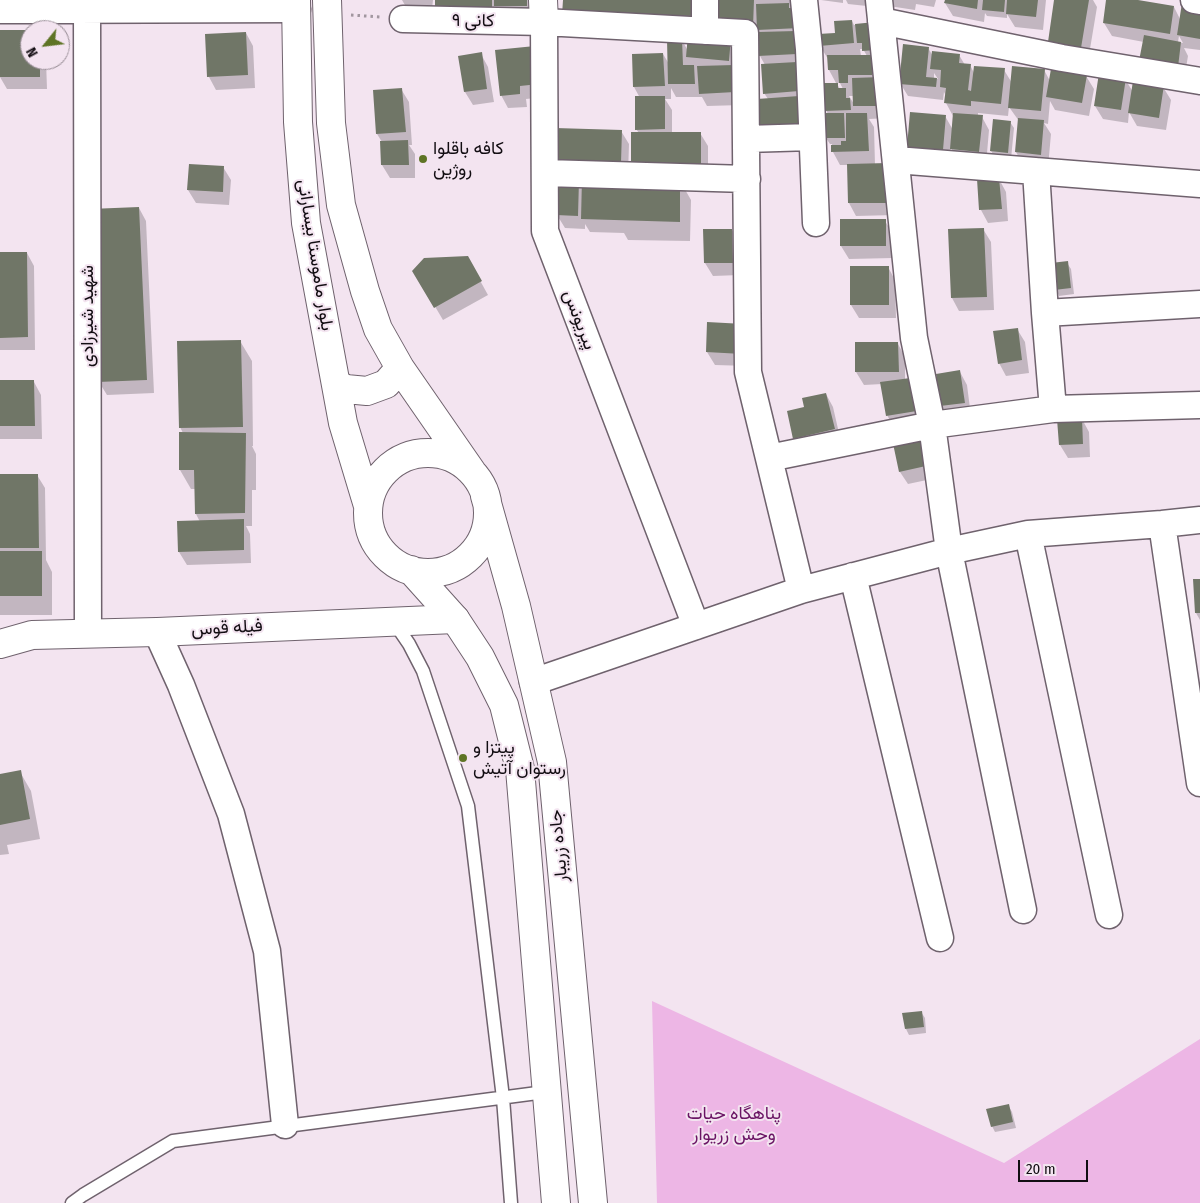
<!DOCTYPE html>
<meta charset="utf-8">
<style>
body{margin:0}
#map{position:relative;width:1200px;height:1203px;overflow:hidden;background:#f3e4f0;font-family:"Fira Sans Condensed",sans-serif}
canvas{display:block}
.north{position:absolute;left:20px;top:20px;width:50px;height:50px;box-sizing:border-box;background:#f3e4f0;border:1px solid #998e97;border-radius:50%;rotate:241deg;font-size:14px;font-weight:700;line-height:20px;text-align:center;color:#120d12}
.north::after{content:'';display:block;margin:auto;width:18px;height:22px;background:#5e7425;clip-path:polygon(50% 0,100% 100%,50% 72%,0 100%)}
.scale{position:absolute;left:1018px;top:1160px;width:70px;height:22px;box-sizing:border-box;border:2px solid #120d12;border-top:0;padding-left:6px;font-size:15px;line-height:18px;white-space:nowrap;color:#120d12;-webkit-text-stroke:4px #f3e4f0;paint-order:stroke}
</style>
<div id="map">
<canvas width="1200" height="1203"></canvas>
<div class="north">N</div>
<div class="scale">20 m</div>
</div>
<script>
const c = document.querySelector('canvas').getContext('2d');
c.lineJoin = 'round';
function paint(path, color) {
  c.fillStyle = color;
  c.fill(path, 'evenodd');
}
function toPath(rows) {
  const path = new Path2D();
  for (const r of rows) {
    if (r.length === 3) {
      path.moveTo(r[0] + r[2], r[1]);
      path.arc(r[0], r[1], r[2], 0, 2 * Math.PI);
      continue;
    }
    path.moveTo(r[0], r[1]);
    for (let i = 2; i < r.length; i += 2) path.lineTo(r[i], r[i + 1]);
  }
  return path;
}
function strokePath(path, color, width, dash) {
  c.strokeStyle = color;
  c.lineWidth = width;
  c.lineCap = dash ? 'butt' : 'round';
  c.setLineDash(dash || []);
  c.stroke(path);
}
function drawText(font, color, halo, rows, align = 'center') {
  c.font = font + ' "Fira Sans Condensed",Vazirmatn,sans-serif';
  c.lineWidth = 4;
  c.setLineDash([]);
  c.textBaseline = 'middle';
  c.strokeStyle = halo;
  c.fillStyle = color;
  for (const [text, x, y, turn = 0] of rows) {
    c.save();
    c.translate(x, y);
    c.rotate((+turn || 0) * Math.PI / 180);
    c.textAlign = isNaN(turn) ? turn : align;
    if (halo) c.strokeText(text, 0, 0);
    c.fillText(text, 0, 0);
    c.restore();
  }
}
const green = toPath([
 [652,1001,1004,1163,1200,1039,1200,1203,657,1203]
]);
const shadow = toPath([
 [402,0,433,0,432,9,406,7],
 [436,0,534,0,534,18],
 [564,0,805,0,806,104,768,99,764,93,765,65,760,56,737,52,742,105,707,106,702,97,676,97,671,88,671,99,665,99,672,110,672,133,700,133,708,146,708,179,679,179,691,200,690,241,628,240,624,233,590,232,585,224,585,229,565,228,557,215,558,180,640,180,639,133,636,129,640,98,634,87,634,55,663,54,669,64,682,40,688,51,689,35],
 [821,0,843,0,843,3],
 [846,0,877,0,876,7,848,4],
 [885,0,936,0,934,7,916,4,915,10,889,6],
 [946,0,1046,0,1043,30,1015,27,1007,14,1007,18,987,16,985,13,984,22,953,16,945,3],
 [1056,0,1093,0,1097,7,1087,67],
 [1108,0,1130,0,1174,7,1180,19,1200,7,1200,50,1184,48,1188,56,1184,80,1144,42,1112,36,1104,23],
 [1179,36,1183,43,1178,42],
 [852,21,854,25,874,24,890,118,869,119,874,127,875,165,895,215,856,216,849,203,848,165,840,165,833,152,832,144,830,144,826,138,826,114,828,114,826,110,837,84,840,89,843,89,840,83,836,83,829,70,828,59,820,46],
 [860,49,863,49,867,56,861,56],
 [849,96,854,96,854,104],
 [0,31,30,31,30,60,46,60,47,89,7,89,0,77],
 [246,33,253,46,255,88,216,90,209,77],
 [534,48,545,97,526,99,527,107,508,108,501,95],
 [928,48,933,56,959,55,965,65,970,65,974,73,1004,70,1012,83,1044,70,1050,81,1086,76,1094,89,1089,116,1055,110,1050,101,1048,124,1044,123,1051,134,1048,167,1023,165,1016,152,1019,121,1009,107,1008,116,978,113,978,116,982,117,989,130,986,165,959,162,951,148,949,163,916,160,909,147,945,116,953,130,953,116,946,103,946,96,944,92,943,100,908,96,900,83],
 [934,73,938,79,934,79],
 [481,54,488,67,494,102,473,105,465,92,460,57],
 [1125,79,1133,92,1163,87,1171,100,1166,130,1137,126,1129,112,1128,123,1103,119,1095,106],
 [401,89,409,102,412,145,409,145,415,154,415,178,390,178,382,165,382,142,377,134,374,92],
 [1010,122,1014,128,1011,159,995,157,991,151],
 [621,131,629,144,628,175,556,160],
 [223,167,231,180,229,205,196,203,188,190],
 [999,179,1006,192,1008,221,988,223,981,210,979,181],
 [139,208,146,221,154,393,107,395,99,382],
 [885,221,893,234,893,258,849,259,841,246],
 [983,229,991,242,994,310,959,311,952,298,949,231],
 [732,230,739,243,740,275,713,276,705,263],
 [0,253,27,253,34,266,35,350,0,350],
 [467,257,488,295,443,320,414,271],
 [1067,263,1071,269,1074,294,1059,296,1056,289],
 [888,267,895,280,896,318,859,318,851,305],
 [743,325,749,366,715,365,707,352],
 [1017,329,1025,342,1029,373,1006,376,999,363],
 [240,341,252,361,253,446,252,446,256,454,256,490,252,490,252,526,246,526,250,534,251,563,187,565,179,552,200,522,196,514,195,489,191,489,180,470,183,433,180,427],
 [898,344,905,357,905,380,930,423,894,428,887,415,882,384,864,385,856,372],
 [960,372,967,385,971,416,949,419,941,406],
 [0,382,34,382,41,395,42,439,0,439],
 [826,394,833,407,841,442,802,451,794,438,806,408],
 [1082,419,1089,432,1090,457,1068,458,1060,445],
 [892,435,941,477,908,484,900,472],
 [0,475,37,475,45,488,46,560,52,572,52,615,0,615],
 [1200,580,1200,620,1196,613],
 [20,772,31,791,40,839,7,845,9,854,0,855,0,775],
 [921,1012,925,1018,926,1033,909,1035,906,1029],
 [1008,1105,1012,1112,1016,1128,995,1132,992,1126]
]);
const building = toPath([
 [435,0,492,0,492,13,435,12],
 [494,0,527,0,527,6,494,6],
 [563,0,710,0,710,16,562,15],
 [711,0,754,0,753,27,711,26],
 [945,0,978,0,977,9,944,3],
 [983,0,1005,0,1004,12,982,10],
 [1007,0,1038,0,1036,17,1006,14],
 [1054,0,1089,0,1080,54,1047,49],
 [1106,0,1138,0,1174,6,1170,34,1103,23],
 [789,3,789,8,799,8,800,28,757,30,756,4],
 [1182,3,1200,6,1200,39,1177,35],
 [852,20,854,43,819,46,818,34,835,33,834,21],
 [875,22,877,50,862,51,862,43,857,43,855,24],
 [0,30,30,30,30,60,40,60,40,77,0,77],
 [796,31,797,54,758,56,758,32],
 [246,32,248,75,207,77,205,34],
 [688,34,731,37,729,61,686,57],
 [1144,35,1181,42,1178,67,1139,61],
 [667,39,682,39,683,65,694,65,695,84,668,84],
 [903,44,929,47,926,77,937,78,936,87,899,84],
 [535,46,539,84,520,86,520,94,500,96,495,50],
 [932,51,960,54,959,63,971,64,968,90,971,91,974,66,1005,68,1001,104,971,101,971,106,944,103,946,88,940,87,941,70,930,69],
 [482,52,487,89,464,92,458,56],
 [663,53,665,86,633,87,632,54],
 [827,55,872,55,872,75,848,75,848,83,839,83,838,70,828,70],
 [797,62,799,91,763,94,761,64],
 [734,65,735,92,699,94,697,66],
 [1012,66,1045,69,1041,111,1008,108],
 [1051,69,1087,75,1082,103,1046,97],
 [1099,73,1126,78,1121,110,1094,106],
 [882,77,883,106,853,106,852,78],
 [1133,81,1164,85,1159,118,1128,113],
 [824,83,838,83,838,88,846,88,846,98,850,98,851,110,824,111],
 [402,88,406,132,376,134,373,90],
 [635,96,665,96,665,129,635,130],
 [799,96,801,129,760,132,757,99],
 [910,112,946,115,943,150,907,147],
 [824,113,844,113,845,138,825,138],
 [846,113,867,113,869,151,831,152,831,145,841,145,841,141,846,141],
 [953,113,983,115,979,152,950,149],
 [1018,118,1044,120,1041,155,1015,152],
 [993,119,1011,121,1008,153,990,151],
 [555,128,622,130,621,163,554,160],
 [631,132,701,132,701,166,631,166],
 [408,140,409,165,381,165,380,141],
 [888,163,889,203,848,203,847,164],
 [189,164,224,166,223,192,187,190],
 [582,178,680,179,680,222,581,219],
 [999,178,1002,209,979,210,977,179],
 [557,179,579,180,578,216,556,215],
 [139,207,147,380,98,382,90,209],
 [840,219,886,219,886,246,840,246],
 [984,228,987,297,951,298,948,229],
 [703,229,732,229,733,263,704,263],
 [0,252,27,252,28,337,0,338],
 [468,256,482,281,434,308,412,271,424,258],
 [1068,261,1071,288,1054,290,1051,263],
 [850,266,889,266,889,305,850,305],
 [707,322,744,324,742,354,706,352],
 [1018,328,1022,360,998,364,993,331],
 [241,340,243,427,179,428,177,341],
 [855,342,898,342,899,372,855,372],
 [960,370,965,403,940,406,936,374],
 [918,377,923,410,886,416,880,382],
 [0,380,34,380,35,426,0,426],
 [826,393,835,429,793,439,787,411,804,407,802,398],
 [1082,418,1083,444,1059,445,1057,419],
 [926,427,935,464,899,472,891,434],
 [179,432,246,433,245,513,195,514,194,470,179,470],
 [0,474,38,474,39,548,0,548],
 [244,519,244,550,178,552,177,521],
 [0,551,42,551,42,596,0,596],
 [1193,579,1200,579,1200,613,1195,613],
 [21,770,30,819,0,825,0,774],
 [922,1011,924,1027,905,1029,902,1013],
 [1009,1104,1013,1122,991,1127,986,1109]
]);
const path = toPath([
 [351,15,380,17]
]);
const service = toPath([
 [394,622,409,644,423,671,468,806,503,1098,511,1203],
 [72,1203,83,1195,173,1141,545,1092]
]);
const minor = toPath([
 [87,0,88,633],
 [705,0,705,31],
 [804,0,809,49,816,223],
 [879,0,914,338,932,425,949,551,1023,910],
 [1194,0,1200,1],
 [0,10,297,9],
 [403,19,544,22,745,33,748,372,801,590],
 [881,21,1062,58,1200,81],
 [544,22,545,231,696,626],
 [746,139,812,137],
 [896,160,1200,184],
 [1036,171,1045,313,1053,409],
 [545,173,747,179],
 [1045,313,1200,304],
 [769,458,932,425,1053,409,1200,405],
 [1162,524,1200,783],
 [1028,534,1109,915],
 [853,576,940,938],
 [157,632,181,685,231,814,267,951,285,1125],
 [533,682,801,590,949,551,1028,534,1162,524,1200,520]
]);
const tertiary = toPath([
 [543,0,544,22],
 [0,644,32,635,157,632,455,619]
]);
const primary = toPath([
 [296,0,298,122,306,223,343,423,368,506],
 [327,0,331,123,341,205,365,291,378,329,400,368,472,472],
 [336,384,346,389,367,391,386,384,400,368],
 [428,513,60],
 [485,496,516,606,552,762,593,1203],
 [411,570,455,619,480,657,504,705,520,769,556,1203]
]);
const markers = [
 [423,159,5,"#5e7425"],
 [463,758,5,"#5e7425"]
];
const streetNames = [
 ["کانی ۹",473,21,1],
 ["بلوار ماموستا بیسارانی",315,255,81],
 ["شهید شیرزادی",88,316,-90],
 ["پیریونس",579,320,69],
 ["فیله قوس",227,628,-3],
 ["جاده زریبار",559,846,-95]
];
const poiNames = [
 ["کافه باقلوا",433,149],
 ["روژین",433,170],
 ["پیتزا و",473,748],
 ["رستوان آتیش",473,769]
];
const parkNames = [
 ["پناهگاه حیات",734,1114],
 ["وحش زریوار",734,1135]
];
paint(green, '#edb6e5');
paint(shadow, '#0003');
paint(building, '#707667');
strokePath(service, '#6f626d', 15);
strokePath(minor, '#6f626d', 29);
strokePath(tertiary, '#6f626d', 30);
strokePath(primary, '#6f626d', 30);
strokePath(path, '#a1969f', 3, [2.5, 4]);
strokePath(service, '#fff', 12);
strokePath(minor, '#fff', 26);
strokePath(tertiary, '#fff', 28);
strokePath(primary, '#fff', 28);
for (const [x, y, r, color] of markers) {
  const dot = new Path2D();
  dot.arc(x, y, r, 0, 2 * Math.PI);
  c.fillStyle = color;
  c.fill(dot);
  strokePath(dot, '#f3e4f0', 2);
}
drawText('18px', '#120d12', '#f3e4f0', streetNames);
drawText('18px', '#120d12', '#f3e4f0', poiNames, 'left');
drawText('18px', '#6a1464', '#f3e4f0', parkNames);
</script>
